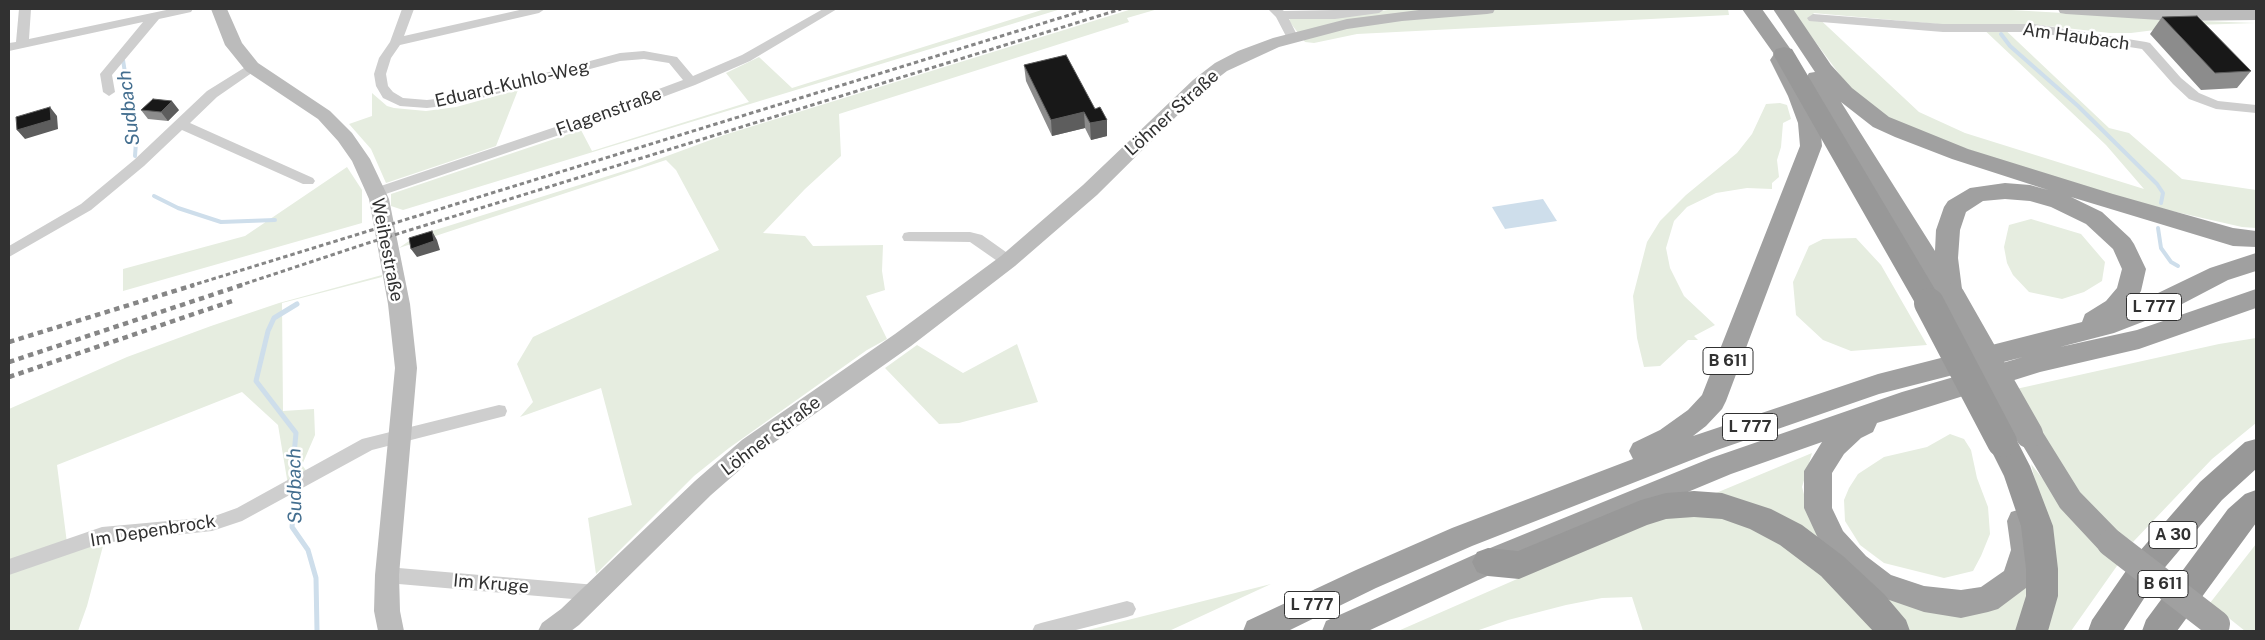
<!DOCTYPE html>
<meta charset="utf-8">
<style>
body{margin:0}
#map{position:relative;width:2265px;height:640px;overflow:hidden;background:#fff;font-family:"Public Sans",sans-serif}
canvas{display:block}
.frame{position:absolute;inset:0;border:10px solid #313131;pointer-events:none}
</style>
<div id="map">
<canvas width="2265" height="640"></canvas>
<div class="frame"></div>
</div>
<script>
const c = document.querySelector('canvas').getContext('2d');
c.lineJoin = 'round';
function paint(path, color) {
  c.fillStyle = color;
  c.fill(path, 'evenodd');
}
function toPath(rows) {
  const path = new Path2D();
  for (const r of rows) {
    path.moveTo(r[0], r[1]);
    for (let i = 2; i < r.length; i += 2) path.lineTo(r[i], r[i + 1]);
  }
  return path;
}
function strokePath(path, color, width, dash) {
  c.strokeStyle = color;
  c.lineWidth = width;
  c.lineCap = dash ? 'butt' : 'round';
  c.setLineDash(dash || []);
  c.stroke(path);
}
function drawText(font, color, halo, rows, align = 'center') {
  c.font = font + ' "Public Sans",sans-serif';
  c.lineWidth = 5;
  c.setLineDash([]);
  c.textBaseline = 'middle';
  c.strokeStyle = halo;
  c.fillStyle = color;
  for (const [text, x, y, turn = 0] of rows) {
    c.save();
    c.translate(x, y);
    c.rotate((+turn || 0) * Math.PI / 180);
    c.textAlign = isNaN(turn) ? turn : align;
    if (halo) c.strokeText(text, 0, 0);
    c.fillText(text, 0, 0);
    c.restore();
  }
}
const green = toPath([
 [1045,9,1061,9,403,210,391,206,391,194,581,130,592,151,749,102,726,73,759,57,792,88],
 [1132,9,1158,9,1127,18,1129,22,839,114,841,156,805,189,763,233,805,236,813,246,883,245,882,271,885,290,866,296,887,339,867,350,729,448,694,476,596,574,588,518,632,505,601,388,520,417,533,402,517,364,533,337,719,250,676,170,666,160,399,248,416,236,640,166,724,135],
 [1395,9,1728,9,1729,15,1357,34,1314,43,1305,42,1289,21,1291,16,1330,18],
 [1791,9,1994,9,2202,21,2256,23,2195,25,2131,33,2110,33,2030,24,1999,24,2109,128,2129,133,2182,179,2256,190,2256,228,2242,227,2154,207,2045,176,1901,126,1854,94],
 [1813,13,1938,24,1978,24,2106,145,2144,189,1965,133,1919,112],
 [518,90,496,146,386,183,371,149,349,124,372,116,372,93,387,106,394,108,426,111,456,107],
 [1780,103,1787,105,1791,119,1783,123,1781,147,1777,160,1779,177,1772,183,1772,189,1747,188,1716,193,1687,207,1674,221,1666,248,1670,268,1684,296,1715,325,1694,336,1698,340,1688,340,1660,366,1644,367,1637,338,1633,296,1647,242,1660,221,1686,195,1737,153,1752,134,1766,104],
 [347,167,362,190,362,223,123,291,123,269,245,236],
 [2031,219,2081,234,2105,262,2102,281,2084,292,2062,299,2029,292,2013,275,2007,263,2004,247,2009,225],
 [1856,238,1881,265,1927,345,1851,351,1823,340,1796,315,1793,282,1809,246,1823,239],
 [382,275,382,277,282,303,283,411,314,409,315,435,302,465,308,473,288,485,278,425,242,392,57,465,67,543,107,531,87,606,78,631,9,631,9,409,127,357,211,326,279,303],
 [2256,338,2256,423,2212,459,2133,542,2117,531,2073,491,2016,389,2219,344],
 [1017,344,1038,402,959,423,939,424,885,368,917,345,963,373],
 [1950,434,1964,439,1971,450,1977,478,1988,507,1990,534,1981,556,1973,571,1944,578,1884,563,1860,545,1845,521,1844,500,1849,488,1858,474,1884,457,1927,447],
 [1812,453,1802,487,1811,520,1920,605,2030,578,2032,600,2024,631,1900,631,1867,593,1704,498],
 [2031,464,2067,509,2119,563,2071,631,2045,631,2050,610,2047,528],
 [1685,514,1726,517,1773,535,1864,610,1884,631,1643,631,1632,597,1602,598,1566,605,1508,620,1476,631,1398,631,1650,521],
 [2256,544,2256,631,2245,631,2210,603],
 [1271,584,1169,631,1084,631]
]);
const water = toPath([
 [1543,199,1557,221,1505,229,1492,207]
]);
const streamFar1 = toPath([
 [2001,34,2010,46,2078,106,2157,184,2163,193,2161,203],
 [123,60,136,142,135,156],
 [154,196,178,208,221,222,275,220],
 [2158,228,2161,248,2171,262,2178,266]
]);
const stream = toPath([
 [297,304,274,318,268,331,256,381,296,433,292,476,295,493,292,527,308,550,316,578,317,631]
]);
const minor = toPath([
 [19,9,31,9,29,39,171,9,193,9,191,12,159,19,112,75,115,92,109,96,103,92,100,74,143,22,9,51,9,43,16,42,19,9],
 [402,9,414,9,404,36,524,9,545,9,539,13,400,45,391,58,386,74,388,86,393,92,403,98,427,100,459,96,620,53,644,51,677,57,693,76,742,55,823,9,837,9,750,61,695,85,577,129,377,197,372,195,370,192,372,189,567,123,683,80,669,63,644,59,620,61,459,104,427,108,400,106,383,98,376,86,374,74,379,58,390,42,402,9],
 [1268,9,1281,9,1284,11,1385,9,1379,13,1335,19,1289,19,1298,37,1292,41,1288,40,1276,17,1268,9],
 [1813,14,1943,24,2034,24,2146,42,2150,43,2181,78,2199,93,2218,101,2256,105,2256,113,2216,109,2189,99,2173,84,2142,49,2034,32,1943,32,1809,21,1807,18,1813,14],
 [252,63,258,67,256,70,217,97,190,123,313,178,315,181,313,184,303,184,182,130,144,166,91,210,9,257,9,246,81,204,134,160,207,91,252,63],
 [909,232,970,232,982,235,1013,257,1015,261,1013,265,1003,265,970,242,904,241,902,237,904,233,909,232],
 [499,405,505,406,507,411,505,416,372,450,242,521,212,531,102,543,9,575,9,559,102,527,212,517,237,508,362,439,499,405],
 [387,567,596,585,602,587,605,593,602,599,596,601,387,583,381,581,378,575,381,569,387,567],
 [1127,601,1133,603,1136,609,1133,615,1127,617,1072,631,1032,631,1035,625,1041,623,1127,601]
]);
const secondary = toPath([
 [211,9,227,9,242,43,258,63,330,111,352,133,370,159,389,199,410,304,417,368,399,575,400,611,404,631,378,631,374,611,375,575,395,368,388,304,369,199,352,161,338,141,318,119,246,71,225,45,211,9],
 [1427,9,1495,9,1493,13,1487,14,1402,21,1347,29,1279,47,1227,71,1205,88,1097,195,1015,266,911,346,758,454,711,495,579,625,571,631,538,631,542,623,561,609,695,481,742,440,895,334,1001,256,1083,185,1193,80,1215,63,1238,51,1273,38,1347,19,1427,9],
 [2058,9,2256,10,2256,20,2175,21,2066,14,2060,13,2058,9]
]);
const trunk = toPath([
 [1742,9,1762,9,1794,54,1790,60,1810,96,1820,123,1822,146,1726,401,1722,409,1706,426,1693,436,1878,374,2082,322,2085,314,2106,301,2117,288,2122,269,2113,249,2086,224,2051,207,2030,201,2005,199,1983,201,1966,212,1960,230,1958,258,1963,297,1960,304,1951,306,1942,304,1806,78,1809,73,1815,72,1773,9,1793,9,1831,65,1852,88,1889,117,1968,149,2113,194,2233,228,2256,231,2256,247,2233,246,2071,197,2102,212,2130,238,2134,244,2146,269,2141,291,2131,306,2210,268,2256,253,2256,271,2228,280,2163,314,2114,333,2060,347,2137,330,2256,289,2256,308,2139,349,2040,372,1877,423,1873,432,1861,438,1844,454,1832,473,1832,508,1843,531,1866,556,1891,575,1924,586,1961,590,1981,587,2004,571,2011,550,2007,521,2011,512,2021,509,2031,512,2035,521,2039,550,2031,579,2026,588,1998,609,1988,612,1961,618,1924,612,1872,594,1846,574,1823,549,1804,508,1804,471,1822,442,1731,474,1498,571,1368,631,1322,631,1326,621,1478,553,1711,458,1902,392,2023,357,1879,394,1717,450,1472,546,1376,588,1288,631,1243,631,1247,621,1356,570,1452,528,1633,459,1629,451,1633,443,1660,430,1688,410,1702,395,1800,146,1798,123,1788,96,1770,60,1774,54,1742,9],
 [1841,102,1873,127,1895,137,1952,159,2048,190,2030,185,2005,183,1970,188,1948,201,1944,207,1936,230,1935,251,1841,102],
 [2029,423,2039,426,2080,492,2121,534,2125,543,2121,552,2111,556,2101,552,2060,508,2016,434,2019,426,2029,423]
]);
const motorway = toPath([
 [1784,47,1792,49,1795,54,1939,296,1943,303,1939,310,1929,313,1919,310,1773,54,1776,49,1784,47],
 [2002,430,2013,433,2030,466,2053,526,2058,569,2058,596,2048,631,2015,631,2026,596,2026,569,2021,526,2004,476,1987,442,1991,433,2002,430],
 [2256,439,2256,469,2222,500,2161,572,2123,631,2088,631,2092,620,2139,552,2200,482,2245,442,2256,439],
 [2256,490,2256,523,2177,631,2142,631,2146,620,2228,509,2245,494,2256,490],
 [1694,491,1722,493,1771,509,1802,525,1843,556,1884,594,1906,620,1910,631,1873,631,1821,576,1780,545,1750,529,1722,519,1694,517,1666,519,1647,525,1519,579,1488,576,1477,572,1472,562,1477,552,1488,548,1518,551,1641,500,1666,493,1694,491]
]);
const railFar1 = toPath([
 [190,286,1089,9],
 [238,286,365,244,1121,9]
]);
const rail = toPath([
 [9,342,194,285],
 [9,362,242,285],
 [9,377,235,300]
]);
const trunkBridge = toPath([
 [1951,297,2029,434],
 [2111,543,2216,624]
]);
const motorwayBridge = toPath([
 [1929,303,2002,442]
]);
const wall = toPath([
 [2162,17,2251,71,2237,88,2201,90,2150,34],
 [1066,55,1107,136,1091,140,1085,128,1052,136,1026,81,1024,65],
 [141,110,179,110,168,121,148,119]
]);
const shadedWall = toPath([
 [172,101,179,110,168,121,161,112],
 [50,107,57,116,58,129,25,139,17,130],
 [1084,112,1085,128,1052,136,1051,120],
 [1107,120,1107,136,1091,140,1090,123],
 [432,231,437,240,440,250,417,257,411,249]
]);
const building = toPath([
 [2197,16,2251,71,2215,73,2162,17,2197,16],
 [1066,55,1095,109,1100,107,1107,120,1090,123,1084,112,1051,120,1024,65,1066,55],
 [153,99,172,101,161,112,141,110,153,99],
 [50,107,51,120,17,130,16,117,50,107],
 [432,231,434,241,411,249,409,238,432,231]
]);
const shields = [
 [2154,307,55],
 [1728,361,50],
 [1750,427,55],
 [2173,535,48],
 [2163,584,50],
 [1312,605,55]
];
const shieldNames = [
 ["L 777",2154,307],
 ["B 611",1728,361],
 ["L 777",1750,427],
 ["A 30",2173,535],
 ["B 611",2163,584],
 ["L 777",1312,605]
];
const streetNames = [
 ["Am Haubach",2076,37,8],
 ["Eduard-Kuhlo-Weg",512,84,-13],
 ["Flagenstraße",609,112,-20],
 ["Löhner Straße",1172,113,-42],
 ["Weihestraße",387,250,79],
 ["Löhner Straße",771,436,-37],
 ["Im Depenbrock",153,531,-9],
 ["Im Kruge",491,584,5]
];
const waterNames = [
 ["Sudbach",129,108,-97],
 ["Sudbach",295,486,-91]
];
paint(green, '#e6ede0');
paint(water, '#cedeeb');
strokePath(streamFar1, '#cedeeb', 4);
strokePath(stream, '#cedeeb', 5);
paint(minor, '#cecece');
paint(secondary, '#bbb');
paint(trunk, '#a0a0a0');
paint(motorway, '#989898');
strokePath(railFar1, '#868686', 3, [4.5, 3]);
strokePath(rail, '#868686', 4.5, [5.5, 4.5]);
strokePath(trunkBridge, '#a0a0a0', 28);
strokePath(motorwayBridge, '#989898', 30);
paint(wall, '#8c8c8c');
paint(shadedWall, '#5d5d5d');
paint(building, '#181818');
strokePath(building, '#5d5d5d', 1);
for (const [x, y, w] of shields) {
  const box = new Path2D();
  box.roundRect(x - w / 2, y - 13.5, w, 27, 4);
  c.fillStyle = '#fff';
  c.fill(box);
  strokePath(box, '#313131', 1);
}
drawText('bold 16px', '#313131', null, shieldNames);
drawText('18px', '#313131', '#fff', streetNames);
drawText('italic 19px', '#436e8f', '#fff', waterNames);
</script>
